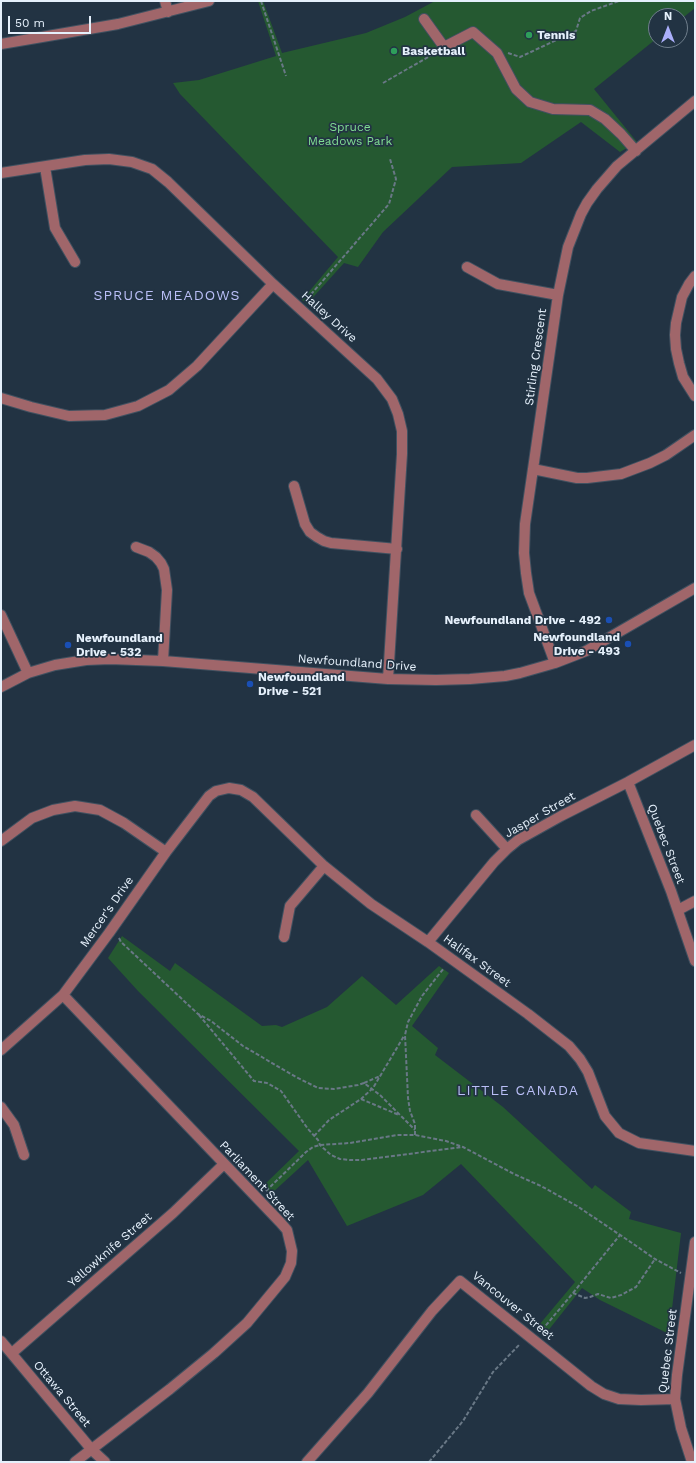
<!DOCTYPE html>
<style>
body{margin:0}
#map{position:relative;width:696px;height:1463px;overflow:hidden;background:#223343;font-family:"Work Sans",sans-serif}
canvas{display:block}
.frame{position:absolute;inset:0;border:2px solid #e5f0fb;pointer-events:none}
.north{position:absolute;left:648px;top:8px;width:40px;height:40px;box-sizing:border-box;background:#223343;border:1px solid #707f8d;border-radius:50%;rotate:0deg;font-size:11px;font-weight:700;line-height:16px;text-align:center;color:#e5f0fb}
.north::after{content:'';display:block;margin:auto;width:14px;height:18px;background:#abaffb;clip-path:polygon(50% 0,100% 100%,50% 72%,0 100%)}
.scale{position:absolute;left:8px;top:16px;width:83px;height:18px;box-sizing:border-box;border:2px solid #e5f0fb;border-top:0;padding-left:5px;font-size:12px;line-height:14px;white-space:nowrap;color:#e5f0fb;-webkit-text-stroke:3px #223343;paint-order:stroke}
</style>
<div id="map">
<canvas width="696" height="1463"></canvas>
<div class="frame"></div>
<div class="north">N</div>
<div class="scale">50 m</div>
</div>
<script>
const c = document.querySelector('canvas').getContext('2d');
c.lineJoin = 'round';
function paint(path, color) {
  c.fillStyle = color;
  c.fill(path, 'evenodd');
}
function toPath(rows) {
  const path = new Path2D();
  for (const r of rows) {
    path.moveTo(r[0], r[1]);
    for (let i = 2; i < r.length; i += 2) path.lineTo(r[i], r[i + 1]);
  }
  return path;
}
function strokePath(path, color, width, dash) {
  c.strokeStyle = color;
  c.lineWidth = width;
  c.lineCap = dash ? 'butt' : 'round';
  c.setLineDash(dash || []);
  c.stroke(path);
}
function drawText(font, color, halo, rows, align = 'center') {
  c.font = font + ' "Work Sans",sans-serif';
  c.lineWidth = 3.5;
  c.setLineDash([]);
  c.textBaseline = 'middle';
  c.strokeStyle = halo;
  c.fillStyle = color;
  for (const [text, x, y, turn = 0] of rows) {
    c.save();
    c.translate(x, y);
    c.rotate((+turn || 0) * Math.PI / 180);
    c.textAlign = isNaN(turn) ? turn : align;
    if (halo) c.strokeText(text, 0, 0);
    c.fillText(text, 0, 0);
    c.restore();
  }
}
const green = toPath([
 [258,1,263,1,282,53,366,33,405,17,435,1,695,1,695,8,680,20,680,16,656,16,656,39,594,89,637,142,620,152,581,122,521,163,452,167,383,232,358,267,344,263,307,304,302,300,338,257,180,94,173,83,199,80,276,56],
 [122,936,170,971,175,963,262,1026,276,1025,282,1027,327,1007,362,976,396,1005,439,966,449,973,412,1026,438,1048,435,1055,503,1107,592,1189,595,1185,631,1212,629,1219,681,1233,669,1334,600,1300,582,1288,547,1332,539,1325,575,1282,461,1164,423,1195,347,1226,308,1160,271,1194,263,1186,299,1151,138,991,108,958]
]);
const path = toPath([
 [261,1,286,76],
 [508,53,520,57,576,31,580,18,591,11,619,1],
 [383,83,435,53],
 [307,299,389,204,396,179,390,159],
 [119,938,121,942,198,1014,211,1021,243,1046,296,1077,318,1088,334,1089,358,1085,364,1083,380,1095,415,1130],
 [199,1015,254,1081,267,1083,281,1091,308,1129,318,1140,320,1145,331,1155,340,1159,350,1160,362,1160,462,1147],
 [364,1083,380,1076],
 [361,1099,399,1115],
 [415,1135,415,1124,410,1111,408,1098,405,1035,408,1022,422,996,444,968],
 [314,1136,329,1120,361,1099,373,1088,404,1036],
 [266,1191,306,1152,313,1147,320,1145,350,1143,397,1135,415,1135,446,1141,463,1147,514,1174,541,1186,577,1206,632,1243,655,1259,681,1273],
 [573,1293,620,1235],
 [542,1330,573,1293,585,1298,590,1297,598,1294,611,1298,621,1295,636,1287,655,1259],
 [429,1462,463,1421,493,1372,520,1344]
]);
const minor = toPath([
 [165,1,168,12],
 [424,19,444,47,473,32,497,53,516,89,530,102,553,109,590,110,605,119,621,134,636,151],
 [1,44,118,24,209,1],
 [45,167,55,228,75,262],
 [1,173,85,160,109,159,132,162,152,169,168,182,273,284,377,379,392,399,398,414,402,431,402,454,388,679],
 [467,267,498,284,558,295],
 [695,276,689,284,682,297,676,323,675,335,676,349,679,363,683,377,695,396],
 [1,398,31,407,69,416,105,415,138,406,169,390,197,366,273,284],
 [533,469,577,478,587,478,621,474,650,463,666,455,695,435],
 [294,486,305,524,310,532,317,537,324,541,331,543,397,549],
 [136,547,149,552,156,557,161,563,164,569,167,590,163,661],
 [1,615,28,673],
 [555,663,529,593,526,573,524,553,525,524,533,469,558,295,568,247,581,214,587,203,597,189,617,166,695,101],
 [1,687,28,673,55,665,86,660,110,659,163,661,388,679,436,680,470,679,505,676,520,673,555,663,586,651,695,588],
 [628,782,671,891,695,961],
 [476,815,507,849],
 [1,841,32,818,53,810,75,806,100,810,124,823,166,852],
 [678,910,695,901],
 [284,937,290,906,324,866],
 [428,942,494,862,507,849,518,840,561,816,628,782,695,745],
 [63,995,280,1222,287,1230,292,1251,291,1263,285,1277,247,1323,214,1353,170,1389,75,1462],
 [1,1050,63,995,109,933,166,852,209,796,216,791,229,788,241,790,253,797,324,866,371,904,428,942,528,1014,569,1046,580,1059,588,1072,605,1116,619,1133,639,1143,695,1151],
 [1,1107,14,1125,24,1155],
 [1,1341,92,1450,105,1462],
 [12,1353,173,1213,224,1164],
 [307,1462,368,1393,432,1311,460,1281,591,1386,604,1394,619,1399,641,1400,675,1399],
 [692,1462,681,1428,675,1399,677,1375,695,1242]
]);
const markers = [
 [529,35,4,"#2e9e5b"],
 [394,51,4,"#2e9e5b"],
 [609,620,4,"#1a4fb4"],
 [628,644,4,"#1a4fb4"],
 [68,645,4,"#1a4fb4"],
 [250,684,4,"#1a4fb4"]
];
const poiNames = [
 ["Tennis",537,35],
 ["Basketball",402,51],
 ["Newfoundland Drive - 492",601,620,"right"],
 ["Newfoundland",620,637,"right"],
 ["Drive - 493",620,651,"right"],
 ["Newfoundland",76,638],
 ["Drive - 532",76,652],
 ["Newfoundland",258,677],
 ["Drive - 521",258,691]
];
const parkNames = [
 ["Spruce",350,127],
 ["Meadows Park",350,141]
];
const streetNames = [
 ["Halley Drive",329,317,42],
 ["Stirling Crescent",536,357,-82],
 ["Newfoundland Drive",357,663,4],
 ["Jasper Street",540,815,-30],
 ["Quebec Street",666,844,69],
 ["Mercer's Drive",107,912,-55],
 ["Halifax Street",477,961,36],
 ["Parliament Street",257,1181,47],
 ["Yellowknife Street",110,1250,-41],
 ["Vancouver Street",513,1306,39],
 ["Quebec Street",668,1351,-83],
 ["Ottawa Street",62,1394,50]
];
const quarterNames = [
 ["SPRUCE MEADOWS",167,296],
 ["LITTLE CANADA",518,1091]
];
paint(green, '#255931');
strokePath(minor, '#415160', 12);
strokePath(path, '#697886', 2, [4, 2]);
strokePath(minor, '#a0666a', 10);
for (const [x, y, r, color] of markers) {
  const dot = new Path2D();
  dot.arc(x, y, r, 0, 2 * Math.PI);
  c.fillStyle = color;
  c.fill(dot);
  strokePath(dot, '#223343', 1.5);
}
drawText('bold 12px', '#e5f0fb', '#223343', poiNames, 'left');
drawText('12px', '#80dc92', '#223343', parkNames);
drawText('12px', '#e5f0fb', '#223343', streetNames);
c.letterSpacing = '1px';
drawText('14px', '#babff7', '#223343', quarterNames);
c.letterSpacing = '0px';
</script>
